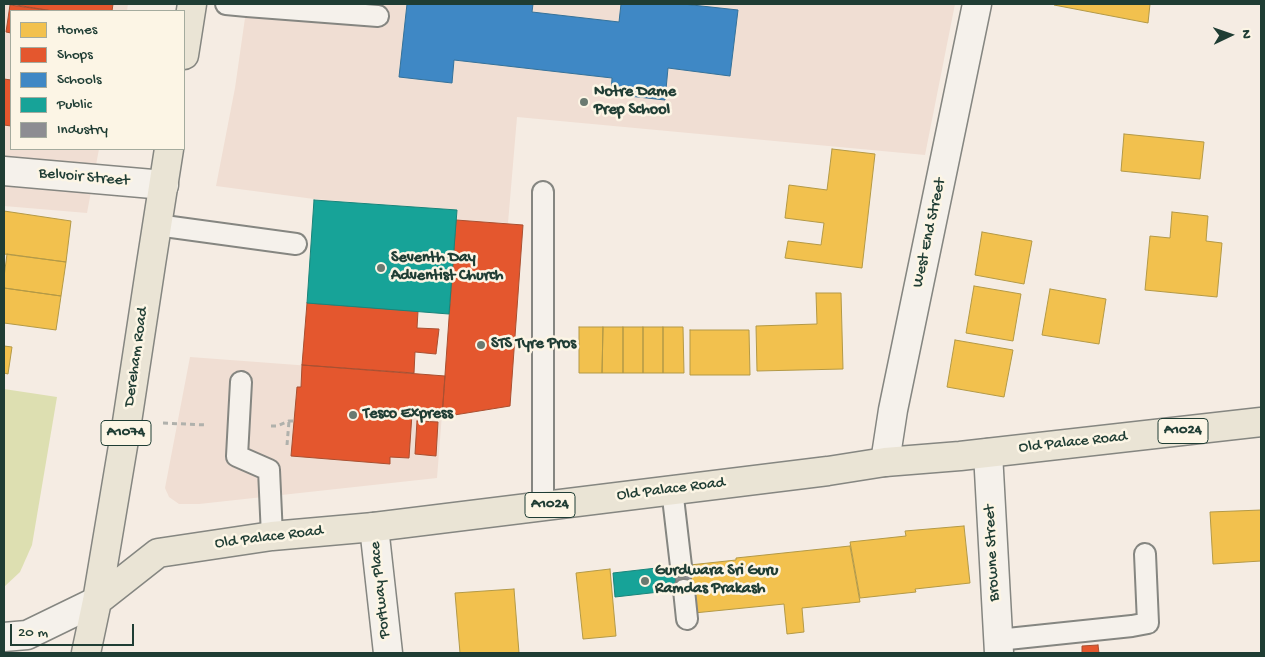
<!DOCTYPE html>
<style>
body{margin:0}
#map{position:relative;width:1265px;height:657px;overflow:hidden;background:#f5ece3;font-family:"Gochi Hand",sans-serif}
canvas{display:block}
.frame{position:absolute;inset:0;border:5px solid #1f3d34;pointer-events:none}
.legend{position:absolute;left:10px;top:10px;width:175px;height:140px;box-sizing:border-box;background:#fcf5e5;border:1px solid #a4ab9e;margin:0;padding:6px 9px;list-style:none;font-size:15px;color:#1f3d34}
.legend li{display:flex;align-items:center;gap:10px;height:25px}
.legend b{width:25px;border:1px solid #a4ab9e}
.north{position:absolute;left:1205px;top:10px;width:50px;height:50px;-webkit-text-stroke:4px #fcf5e5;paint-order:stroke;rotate:87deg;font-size:14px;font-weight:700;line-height:20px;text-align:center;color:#1f3d34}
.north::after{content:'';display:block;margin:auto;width:18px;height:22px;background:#1f3d34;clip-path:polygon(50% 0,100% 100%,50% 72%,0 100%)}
.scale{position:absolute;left:10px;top:624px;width:124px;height:22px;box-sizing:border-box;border:2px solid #1f3d34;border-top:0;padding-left:6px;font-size:15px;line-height:18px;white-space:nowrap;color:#1f3d34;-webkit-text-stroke:4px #fcf5e5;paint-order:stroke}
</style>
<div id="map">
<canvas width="1265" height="657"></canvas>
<div class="frame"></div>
<ul class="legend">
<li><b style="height:14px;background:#f2c14e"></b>Homes</li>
<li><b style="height:14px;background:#e4572e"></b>Shops</li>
<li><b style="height:14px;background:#3f88c5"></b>Schools</li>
<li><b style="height:14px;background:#17a398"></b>Public</li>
<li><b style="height:14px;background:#8d8d92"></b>Industry</li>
</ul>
<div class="north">N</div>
<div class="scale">20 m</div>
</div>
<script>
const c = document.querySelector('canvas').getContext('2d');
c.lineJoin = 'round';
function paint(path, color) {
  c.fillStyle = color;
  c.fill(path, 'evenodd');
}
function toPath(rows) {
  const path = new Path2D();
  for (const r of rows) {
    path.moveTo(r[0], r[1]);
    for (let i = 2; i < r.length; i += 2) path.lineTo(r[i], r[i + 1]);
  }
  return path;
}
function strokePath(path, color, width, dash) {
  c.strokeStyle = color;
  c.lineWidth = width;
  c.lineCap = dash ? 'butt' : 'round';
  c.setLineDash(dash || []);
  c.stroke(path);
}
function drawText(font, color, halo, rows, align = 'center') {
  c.font = font + ' "Gochi Hand",sans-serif';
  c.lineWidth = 5;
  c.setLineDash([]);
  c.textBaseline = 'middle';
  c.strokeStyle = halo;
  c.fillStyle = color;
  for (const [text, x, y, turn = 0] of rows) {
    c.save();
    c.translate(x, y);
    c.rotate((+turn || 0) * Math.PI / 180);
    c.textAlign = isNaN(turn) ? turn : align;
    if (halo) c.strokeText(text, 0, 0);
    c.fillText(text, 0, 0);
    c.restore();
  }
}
const built = toPath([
 [4,4,128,4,127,11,11,11,11,149,99,149,87,213,4,206],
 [247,4,955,4,925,155,517,117,508,223,456,220,457,210,314,199,216,186,235,88],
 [190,357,445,376,437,478,199,504,179,504,169,497,165,488]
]);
const green = toPath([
 [4,389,57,397,32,545,20,572,4,587]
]);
const homes = toPath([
 [1054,4,1150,4,1148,23,1054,5,1054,4],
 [1124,134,1204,142,1200,179,1121,171,1124,134],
 [832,149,875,154,862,268,785,258,788,241,821,245,824,223,785,218,789,185,827,190,832,149],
 [4,211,71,221,66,262,4,254,4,211],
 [1172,212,1208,216,1206,241,1222,243,1217,297,1145,290,1150,236,1170,238,1172,212],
 [982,232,1032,241,1024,284,975,275,982,232],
 [7,254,66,262,61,296,4,288,4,277,7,254],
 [974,286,1021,294,1013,341,966,333,974,286],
 [4,288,61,296,56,330,4,323,4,288],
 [1050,289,1106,299,1099,344,1042,335,1050,289],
 [816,293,841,293,843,369,757,371,756,326,817,324,816,293],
 [579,327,603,327,602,373,579,373,579,327],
 [603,327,623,327,623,373,602,373,603,327],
 [623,327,643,327,643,373,623,373,623,327],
 [643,327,663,327,663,373,643,373,643,327],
 [663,327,683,327,684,373,663,373,663,327],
 [690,330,749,330,750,375,690,375,690,330],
 [955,340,1013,350,1004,397,947,387,955,340],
 [4,346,12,347,8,374,4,373,4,346],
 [1261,510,1261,561,1213,564,1210,512,1261,510],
 [964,526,970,583,915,589,916,592,860,598,850,542,906,536,905,531,964,526],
 [850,546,860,602,802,608,804,632,787,634,784,604,694,613,690,565,736,560,736,558,850,546],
 [610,569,616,636,583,639,576,573,610,569],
 [514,589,519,653,460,653,455,593,514,589]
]);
const shops = toPath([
 [10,4,113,4,112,11,53,11,10,4],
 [10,5,53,11,11,11,11,33,6,32,10,5],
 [4,79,11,80,11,126,4,125,4,79],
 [456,220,523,225,510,406,442,417,456,220],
 [307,303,418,311,417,328,439,329,436,354,415,352,414,373,302,365,307,303],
 [302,365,445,376,442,417,412,414,409,458,390,457,390,464,291,456,297,387,301,387,302,365],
 [417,421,438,422,436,456,415,454,417,421],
 [1098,645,1099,653,1082,653,1082,646,1098,645]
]);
const schools = toPath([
 [407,4,533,4,532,12,619,22,621,4,683,4,738,10,730,76,668,68,665,100,611,94,612,78,454,60,452,83,399,77,407,4]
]);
const public = toPath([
 [314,200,457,210,449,314,307,303,314,200],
 [674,566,677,590,615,597,613,573,674,566]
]);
const industry = toPath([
 [690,565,692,589,677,590,674,566,690,565]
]);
const path = toPath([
 [163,423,207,425],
 [271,426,277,426,289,421,294,421],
 [287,445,289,421]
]);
const lane = toPath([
 [226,4,247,6,378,16],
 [157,225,296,244],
 [241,382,237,456,269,470,272,536],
 [672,489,681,566],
 [543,506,543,192],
 [684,590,687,619],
 [998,640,1132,626,1148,623,1145,554]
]);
const street = toPath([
 [4,171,164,185],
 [988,453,999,653],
 [885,462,893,410,977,4],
 [374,527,388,653]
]);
const secondary = toPath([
 [4,637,27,635,97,601]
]);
const primary = toPath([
 [184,55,192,4],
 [97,601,158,553,272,536,374,527,828,471,885,462,960,456,1261,422],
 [86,653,97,601,127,422,151,264,169,149]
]);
const markers = [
 [584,102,5,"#6a7a71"],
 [381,268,5,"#6a7a71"],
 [481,345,5,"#6a7a71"],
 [353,415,5,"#6a7a71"],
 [645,581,5,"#6a7a71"]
];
const shields = [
 [1183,431,50],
 [126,433,50],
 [550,505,50]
];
const shieldNames = [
 ["A1024",1183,431],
 ["A1074",126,433],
 ["A1024",550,505]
];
const poiNames = [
 ["Notre Dame",594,93],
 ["Prep School",594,111],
 ["Seventh Day",391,259],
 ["Adventist Church",391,277],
 ["STS Tyre Pros",491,345],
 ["Tesco Express",363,415],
 ["Gurdwara Sri Guru",655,572],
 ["Ramdas Prakash",655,590]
];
const streetNames = [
 ["Belvoir Street",84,178,5],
 ["West End Street",930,233,-78],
 ["Dereham Road",137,357,-82],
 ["Old Palace Road",1073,443,-6],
 ["Old Palace Road",671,490,-7],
 ["Old Palace Road",269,538,-7],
 ["Browne Street",993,553,-93],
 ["Portway Place",381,590,-96]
];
paint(built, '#f0ded3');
paint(green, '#dddfb1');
paint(homes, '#f2c14e');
strokePath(homes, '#b39946', 1);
paint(shops, '#e4572e');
strokePath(shops, '#a94f30', 1);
paint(schools, '#3f88c5');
strokePath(schools, '#35729a', 1);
paint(public, '#17a398');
strokePath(public, '#19847a', 1);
paint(industry, '#8d8d92');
strokePath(industry, '#6c7576', 1);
strokePath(lane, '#858681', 24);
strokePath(street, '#858681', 31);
strokePath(secondary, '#858681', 31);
strokePath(primary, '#858681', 31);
strokePath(path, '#b0b1ac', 3, [5, 4]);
strokePath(lane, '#f5f1eb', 20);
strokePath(street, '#f5f1eb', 28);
strokePath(secondary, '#f5f1eb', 28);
strokePath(primary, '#eae4d5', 28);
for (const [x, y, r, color] of markers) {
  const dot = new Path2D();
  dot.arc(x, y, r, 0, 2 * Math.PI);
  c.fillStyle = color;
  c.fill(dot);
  strokePath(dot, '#fcf5e5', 2);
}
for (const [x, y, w] of shields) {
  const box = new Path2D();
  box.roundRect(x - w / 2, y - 12.5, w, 25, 4);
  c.fillStyle = '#fcf5e5';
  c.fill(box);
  strokePath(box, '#1f3d34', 1);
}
drawText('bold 15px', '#1f3d34', null, shieldNames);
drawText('bold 16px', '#1f3d34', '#fcf5e5', poiNames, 'left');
drawText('16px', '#1f3d34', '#fcf5e5', streetNames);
</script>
